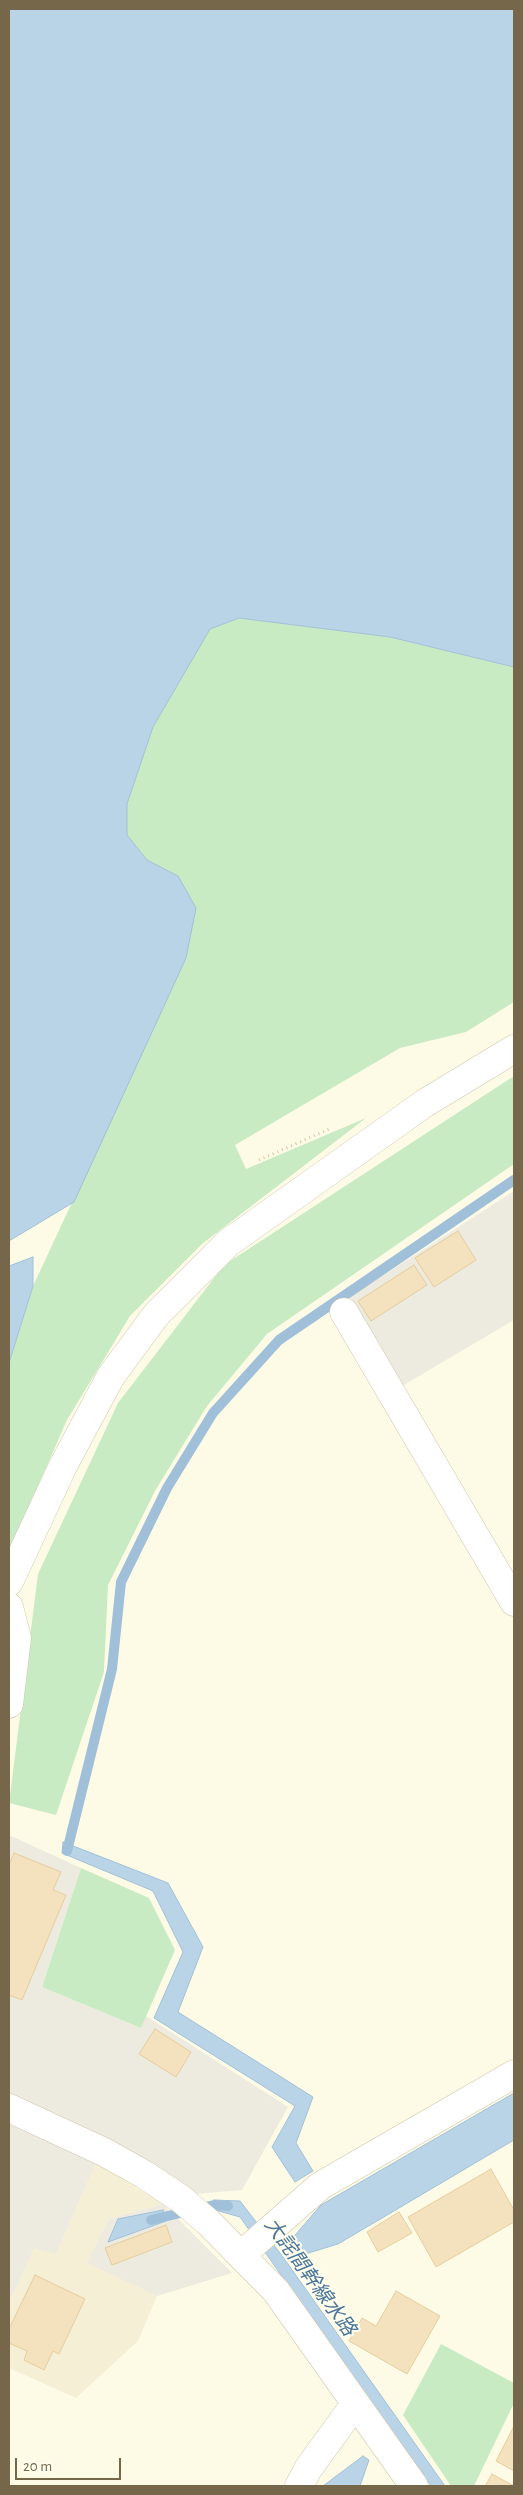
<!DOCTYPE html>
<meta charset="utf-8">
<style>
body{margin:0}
#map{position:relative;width:523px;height:2495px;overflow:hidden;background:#fdfbe6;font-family:"Alegreya Sans",sans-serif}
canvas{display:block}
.frame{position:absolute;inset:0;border:10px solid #77674a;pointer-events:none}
.scale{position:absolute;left:15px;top:2458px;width:106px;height:22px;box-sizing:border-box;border:2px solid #77674a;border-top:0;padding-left:6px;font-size:15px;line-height:18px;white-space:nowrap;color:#77674a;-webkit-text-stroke:4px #fffded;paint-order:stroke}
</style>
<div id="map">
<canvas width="523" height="2495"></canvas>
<div class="frame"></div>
<div class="scale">20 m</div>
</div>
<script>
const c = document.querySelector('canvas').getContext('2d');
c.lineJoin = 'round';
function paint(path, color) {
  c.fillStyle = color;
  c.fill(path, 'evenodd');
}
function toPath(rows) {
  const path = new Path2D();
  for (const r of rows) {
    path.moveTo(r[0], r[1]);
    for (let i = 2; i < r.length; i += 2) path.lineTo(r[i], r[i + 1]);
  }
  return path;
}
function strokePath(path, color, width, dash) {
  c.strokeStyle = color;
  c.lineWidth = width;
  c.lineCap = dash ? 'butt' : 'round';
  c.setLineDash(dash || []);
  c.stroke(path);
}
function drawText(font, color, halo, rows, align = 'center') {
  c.font = font + ' "Alegreya Sans","Noto Sans JP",sans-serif';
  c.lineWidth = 4;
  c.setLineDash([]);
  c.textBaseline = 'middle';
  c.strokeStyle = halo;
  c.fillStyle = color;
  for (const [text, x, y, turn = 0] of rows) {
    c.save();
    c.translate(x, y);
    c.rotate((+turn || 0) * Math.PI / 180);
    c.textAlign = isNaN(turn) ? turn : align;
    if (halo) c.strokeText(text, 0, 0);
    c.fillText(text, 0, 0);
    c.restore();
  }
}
const residential = toPath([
 [96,2163,163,2204,109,2219,88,2263,157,2296,138,2341,76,2398,9,2368,9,2303,34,2247,56,2254]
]);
const industrial = toPath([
 [514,1191,514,1320,402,1386,350,1297],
 [9,1835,81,1868,42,1987,141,2028,146,2016,288,2107,242,2190,194,2194,9,2099],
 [9,2124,96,2163,56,2254,34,2248,9,2303],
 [163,2204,232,2273,157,2296,87,2263,109,2219]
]);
const green = toPath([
 [239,618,390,637,514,667,514,1002,466,1032,400,1048,235,1145,246,1169,366,1118,202,1244,130,1316,67,1420,9,1552,9,1363,33,1286,186,958,178,876,147,860,127,835,127,804,153,727,210,628],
 [514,1076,514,1164,267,1334,207,1406,155,1491,108,1585,104,1672,56,1815,9,1803,38,1574,118,1403,224,1265],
 [81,1868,149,1898,175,1950,141,2028,42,1987],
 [441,2344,514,2383,514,2403,474,2486,451,2486,403,2415]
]);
const water = toPath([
 [9,9,514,9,514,667,390,637,239,618,210,629,153,727,127,804,127,835,147,860,178,876,196,908,186,958,74,1202,9,1241,9,9],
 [33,1257,33,1286,9,1363,9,1266,33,1257],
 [63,1842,168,1883,203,1947,178,2012,313,2097,296,2143,313,2171,295,2182,272,2147,295,2106,154,2018,183,1952,153,1891,62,1853,63,1842],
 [514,2093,514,2140,338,2244,292,2258,284,2248,321,2205,514,2093],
 [214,2200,240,2201,283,2257,445,2486,431,2486,240,2217,215,2210,214,2200],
 [163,2210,166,2221,108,2242,118,2219,163,2210],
 [363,2456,369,2460,360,2486,323,2486,363,2456]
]);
const stream = toPath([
 [67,1851,112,1669,121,1582,167,1488,213,1413,279,1340,514,1180],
 [151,2220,214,2205,228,2206]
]);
const building = toPath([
 [458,1231,476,1260,434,1287,415,1258,458,1231],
 [414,1265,427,1285,371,1321,358,1301,414,1265],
 [14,1853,61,1872,53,1890,66,1895,22,2000,9,1995,9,1865,14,1853],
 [155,2029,191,2052,176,2077,139,2054,155,2029],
 [491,2169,514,2210,514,2222,436,2267,408,2217,491,2169],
 [399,2212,412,2233,378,2252,367,2232,399,2212],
 [166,2225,172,2242,112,2265,105,2248,166,2225],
 [35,2275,85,2299,59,2354,53,2351,44,2370,24,2360,27,2351,9,2343,9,2329,35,2275],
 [396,2291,440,2316,407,2374,349,2341,362,2318,376,2326,396,2291],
 [514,2426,514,2471,496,2461,514,2426],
 [492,2474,514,2486,485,2486,492,2474]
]);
const path = toPath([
 [259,1160,329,1129]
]);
const minor = toPath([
 [344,1312,514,1602],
 [9,1582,63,1466,111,1376,156,1315,228,1243,425,1103,514,1049],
 [9,1607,17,1638,9,1704],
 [9,2108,104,2152,145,2175,181,2199,208,2222,276,2291,414,2486],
 [241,2255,320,2186,514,2074],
 [299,2486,308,2469,355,2404]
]);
const waterNames = [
 ["大詫間幹線水路",310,2277,54]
];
paint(residential, '#f5efd5');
paint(industrial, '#edeae0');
paint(green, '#c9ebc4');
paint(water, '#bad4e7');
strokePath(water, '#a0c0d9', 1);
strokePath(stream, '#a0c0d9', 10);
paint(building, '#f3e2bd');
strokePath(building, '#e6ce9d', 1);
strokePath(minor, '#cfc6ac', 29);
strokePath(path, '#d8c6a0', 3, [1, 4]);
strokePath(minor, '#fff', 28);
drawText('italic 20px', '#49759a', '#fffded', waterNames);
</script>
